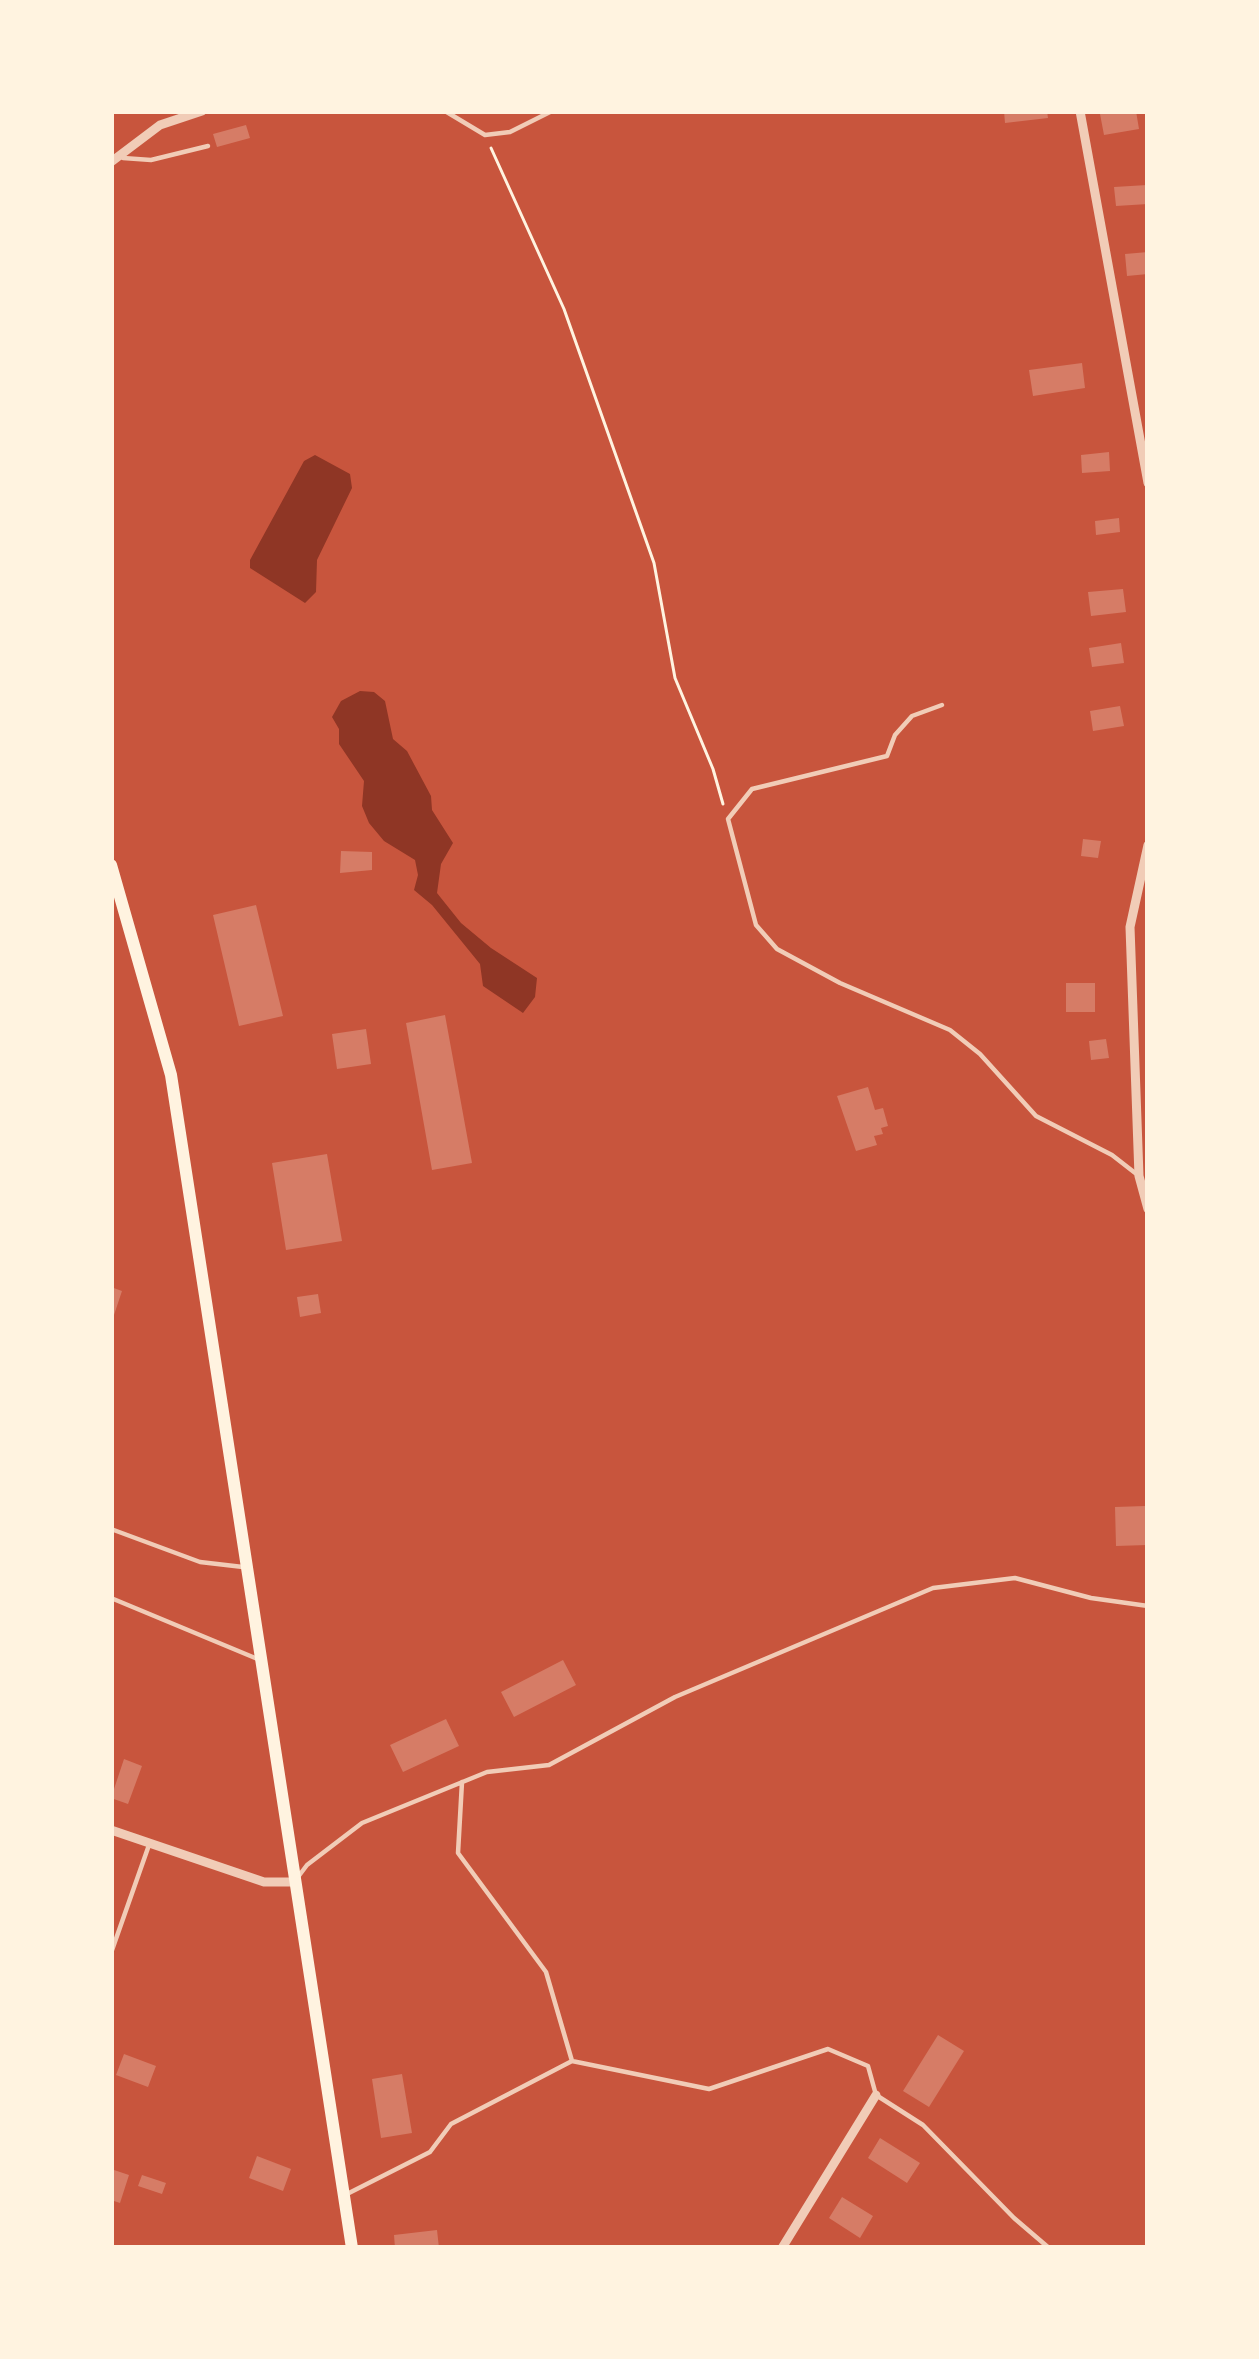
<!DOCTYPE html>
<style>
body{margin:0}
#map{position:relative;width:1259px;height:2359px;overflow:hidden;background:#c8553d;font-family:"Open Sans",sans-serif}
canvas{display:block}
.frame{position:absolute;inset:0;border:114px solid #fff3e0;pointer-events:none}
</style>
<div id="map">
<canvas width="1259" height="2359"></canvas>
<div class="frame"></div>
</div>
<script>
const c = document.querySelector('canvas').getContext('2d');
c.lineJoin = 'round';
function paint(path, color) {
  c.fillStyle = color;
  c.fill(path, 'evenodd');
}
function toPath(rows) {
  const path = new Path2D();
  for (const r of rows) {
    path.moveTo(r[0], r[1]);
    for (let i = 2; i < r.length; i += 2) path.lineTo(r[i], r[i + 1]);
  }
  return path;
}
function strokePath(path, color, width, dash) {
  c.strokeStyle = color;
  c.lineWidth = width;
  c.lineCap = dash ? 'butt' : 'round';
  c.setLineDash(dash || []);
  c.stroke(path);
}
const water = toPath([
 [315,455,350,474,352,488,317,560,316,592,305,603,250,568,250,560,304,461],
 [360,691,374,692,385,701,393,739,407,751,431,796,432,810,453,843,441,864,437,893,461,923,491,948,537,978,535,997,523,1013,483,986,480,964,432,905,414,890,418,875,415,860,384,841,369,823,362,806,364,781,339,744,339,729,332,717,341,701]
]);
const building = toPath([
 [1004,111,1047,111,1048,118,1005,123],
 [1120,111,1136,111,1139,129,1104,135,1100,114],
 [246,125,250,138,217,147,213,134],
 [1147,185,1148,204,1116,206,1114,187],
 [1148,252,1148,274,1127,276,1125,254],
 [1082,363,1085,388,1033,396,1029,370],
 [1109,452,1110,471,1082,473,1081,455],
 [1119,518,1120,532,1096,535,1095,521],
 [1123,589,1126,612,1091,616,1088,592],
 [1121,643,1124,663,1092,667,1089,648],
 [1120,706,1124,726,1093,731,1090,711],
 [1083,839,1101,841,1098,858,1081,856],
 [341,851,372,852,372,870,340,873],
 [256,905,283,1016,239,1026,213,915],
 [1066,983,1095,983,1095,1012,1066,1012],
 [445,1015,472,1163,432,1170,406,1023],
 [366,1029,371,1064,337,1069,332,1034],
 [1106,1039,1109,1058,1091,1060,1089,1041],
 [868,1087,875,1110,883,1108,888,1126,881,1128,883,1134,874,1136,877,1145,856,1151,837,1096],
 [327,1154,342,1241,286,1250,272,1163],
 [111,1287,122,1291,112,1321,111,1321],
 [318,1294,321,1313,300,1317,297,1297],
 [1145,1506,1147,1545,1116,1546,1115,1507],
 [563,1660,576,1685,514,1717,501,1692],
 [446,1719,459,1746,403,1772,390,1745],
 [124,1759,142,1766,128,1804,111,1798],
 [938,2035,964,2051,929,2107,903,2091],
 [124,2054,156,2066,148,2087,116,2075],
 [402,2074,412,2133,381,2138,372,2079],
 [880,2138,920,2163,907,2183,868,2158],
 [257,2156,291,2169,283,2191,249,2178],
 [111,2169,129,2175,120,2203,111,2200],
 [142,2175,166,2183,162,2194,138,2186],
 [842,2197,873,2216,860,2238,829,2218],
 [437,2230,439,2248,395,2248,394,2235]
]);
const path = toPath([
 [491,148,564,309,654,563,675,678,713,769,723,804]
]);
const service = toPath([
 [445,111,485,135,510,132,552,111],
 [123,158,151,160,208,146],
 [942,705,912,716,895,735,887,756,752,789,728,819,756,925,777,949,840,983,950,1030,980,1054,1036,1116,1112,1155,1139,1176],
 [111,1529,200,1562,243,1567],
 [111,1598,260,1660],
 [462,1782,458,1853,546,1972,572,2061],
 [298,1877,307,1865,362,1823,487,1772,549,1765,675,1697,933,1588,1015,1578,1091,1598,1148,1606],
 [111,1953,149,1845],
 [349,2193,430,2152,451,2124,572,2061,709,2089,828,2049,868,2066,876,2095,923,2125,1014,2218,1049,2248]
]);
const minor = toPath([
 [1080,111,1148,483],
 [111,162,160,125,202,111],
 [1148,845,1130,927,1139,1176,1148,1209],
 [111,1830,264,1882,294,1882],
 [782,2248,876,2095]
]);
const secondary = toPath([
 [111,865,171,1075,352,2248]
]);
paint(water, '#8f3625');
paint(building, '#d67c66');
strokePath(path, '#fff3e0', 3);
strokePath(service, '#f1ccb7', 4.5);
strokePath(minor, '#f1ccb7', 9);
strokePath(secondary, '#fff3e0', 12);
</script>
